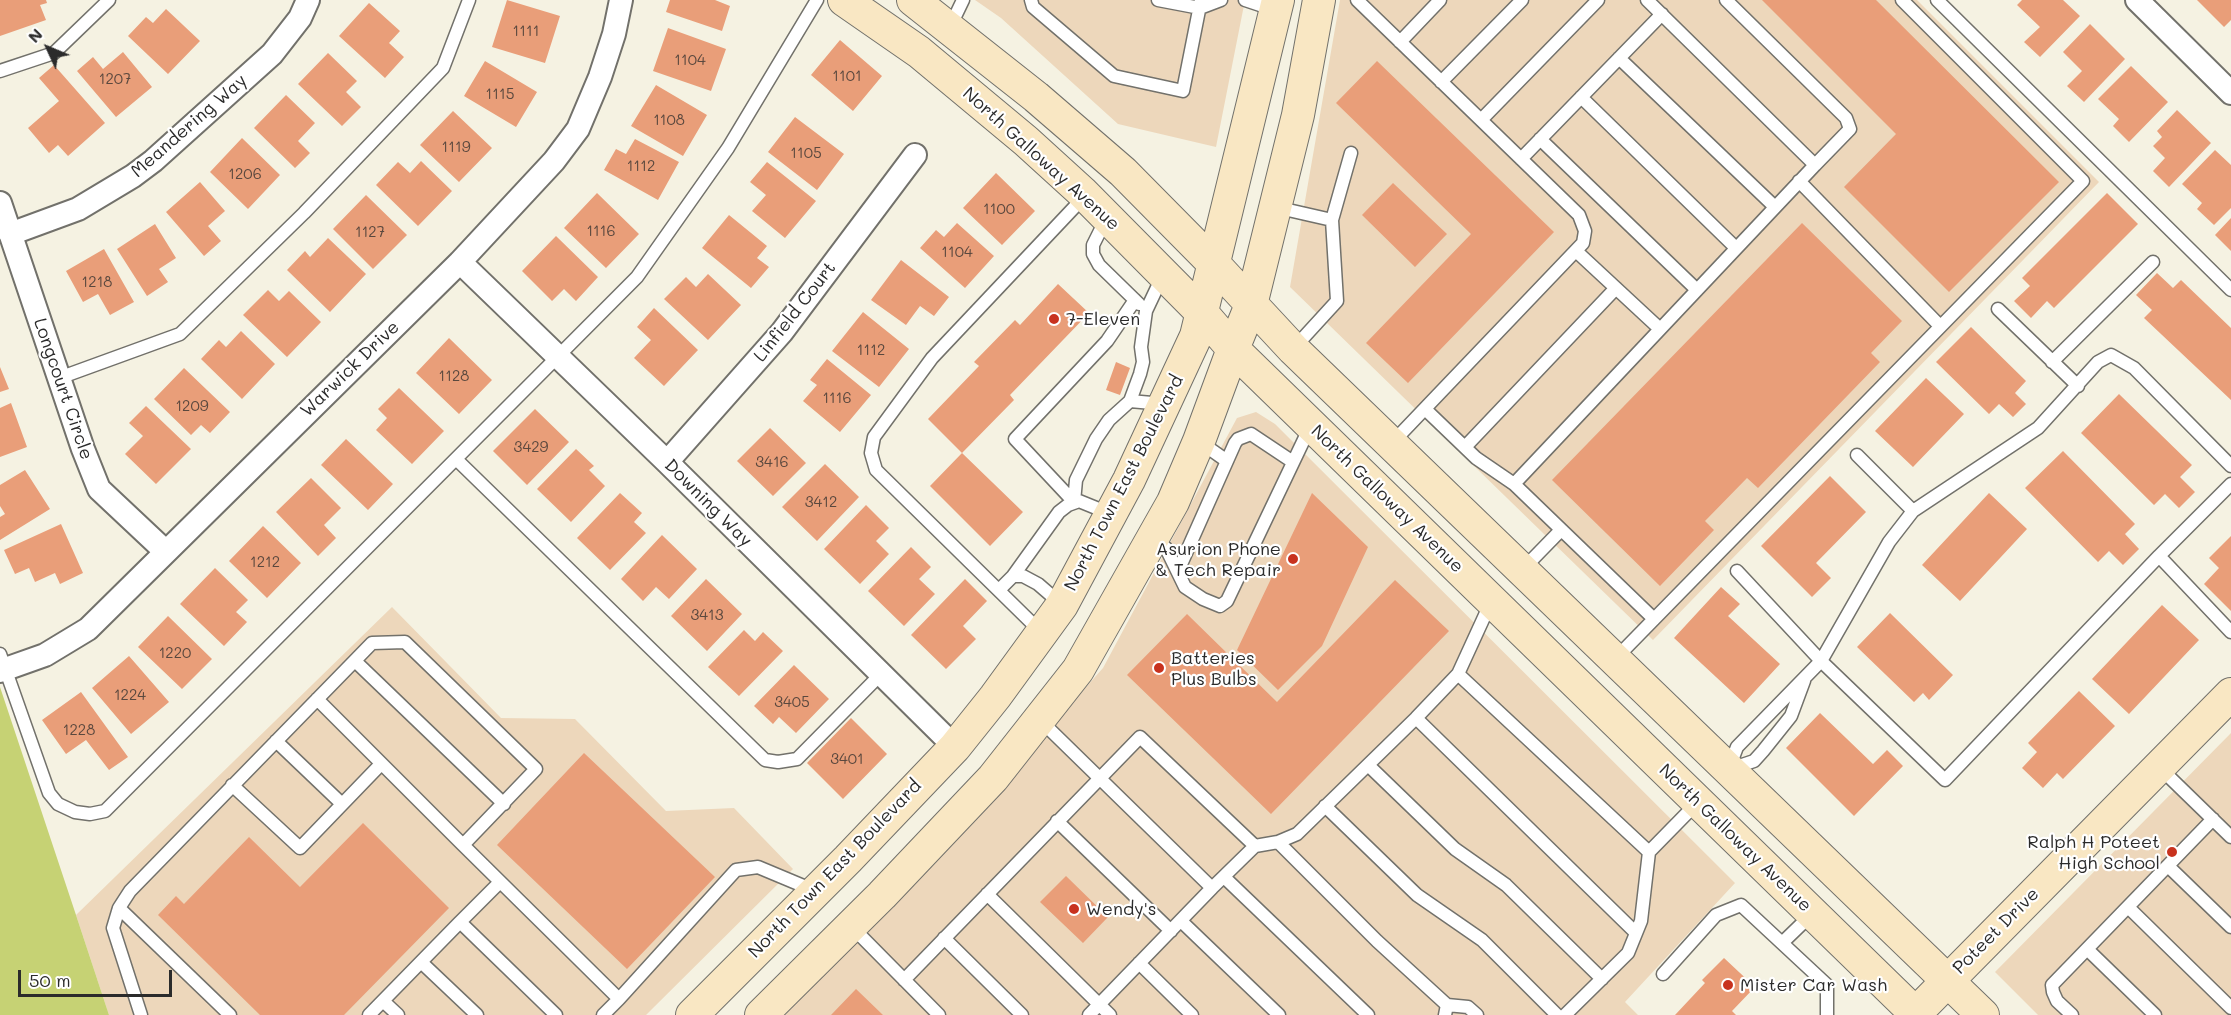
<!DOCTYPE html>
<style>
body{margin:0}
#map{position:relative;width:2231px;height:1015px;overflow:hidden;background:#f5f2e2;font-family:Mali,sans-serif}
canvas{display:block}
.north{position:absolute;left:18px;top:18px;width:60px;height:60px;-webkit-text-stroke:4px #fff;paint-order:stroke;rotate:314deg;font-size:16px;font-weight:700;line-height:24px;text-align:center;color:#2b2b2b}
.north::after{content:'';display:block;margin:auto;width:21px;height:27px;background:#2b2b2b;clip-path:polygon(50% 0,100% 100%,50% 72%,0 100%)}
.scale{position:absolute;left:18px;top:970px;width:154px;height:27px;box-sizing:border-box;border:3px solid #2b2b2b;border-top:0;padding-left:8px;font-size:18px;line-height:21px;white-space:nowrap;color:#2b2b2b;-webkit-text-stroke:4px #fff;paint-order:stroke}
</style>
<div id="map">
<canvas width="2231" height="1015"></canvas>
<div class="north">N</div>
<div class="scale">50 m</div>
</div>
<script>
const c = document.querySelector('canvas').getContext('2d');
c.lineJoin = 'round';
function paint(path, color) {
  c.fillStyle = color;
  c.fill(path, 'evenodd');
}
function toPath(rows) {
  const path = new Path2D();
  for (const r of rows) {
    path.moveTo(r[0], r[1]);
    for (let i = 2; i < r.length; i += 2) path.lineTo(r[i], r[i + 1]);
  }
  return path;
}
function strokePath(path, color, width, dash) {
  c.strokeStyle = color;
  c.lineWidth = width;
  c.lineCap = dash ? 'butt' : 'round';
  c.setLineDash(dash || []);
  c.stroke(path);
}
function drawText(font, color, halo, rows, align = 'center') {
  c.font = font + ' Mali,sans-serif';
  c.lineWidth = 4.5;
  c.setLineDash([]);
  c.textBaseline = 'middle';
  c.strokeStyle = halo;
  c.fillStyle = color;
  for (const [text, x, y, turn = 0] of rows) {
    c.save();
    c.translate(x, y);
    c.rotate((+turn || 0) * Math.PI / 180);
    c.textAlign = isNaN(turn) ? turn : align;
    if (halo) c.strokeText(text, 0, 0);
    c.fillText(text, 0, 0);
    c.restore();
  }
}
const built = toPath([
 [975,0,1245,0,1216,147,1118,124,1001,18],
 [1340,0,1917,0,2099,182,1653,640,1290,287],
 [1256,412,1275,424,1735,883,1625,1002,1638,1015,785,1015,881,917,1103,668,1237,418],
 [392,607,501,718,575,719,666,811,734,808,793,869,646,1015,109,1015,76,915],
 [2231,733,2231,1015,2038,1015,1995,972]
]);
const green = toPath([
 [0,687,76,915,109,1015,0,1015]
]);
const building = toPath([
 [0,0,46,0,47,3,40,5,46,20,0,36],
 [507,0,560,16,545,63,492,47],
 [670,0,715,0,730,6,722,31,666,12],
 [1762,0,1876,0,2059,182,1949,292,1844,187,1896,134],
 [2022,0,2063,0,2080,16,2040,57,2024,42,2040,27,2017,5],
 [2197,0,2231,0,2231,20,2224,27],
 [369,3,400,31,389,43,404,57,385,78,339,36],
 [166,9,200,41,168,74,128,36,146,17,153,23],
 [2090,24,2125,59,2084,102,2067,86,2082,71,2063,52],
 [668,28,726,49,711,91,653,71],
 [840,40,882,76,853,111,811,75],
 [123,52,152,87,116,117,77,71,93,57,103,69],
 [328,53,357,81,346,92,361,107,342,126,298,84],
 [485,61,537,92,516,127,464,96],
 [1377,61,1554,232,1408,383,1366,343,1471,234,1336,103],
 [54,65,105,123,68,156,58,145,49,153,28,128,59,101,39,78],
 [2131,66,2168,102,2129,142,2113,126,2119,119,2098,99],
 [656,85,707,115,683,156,631,126],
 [286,95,315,123,298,141,310,153,295,168,254,128],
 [2177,110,2211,143,2169,187,2153,171,2165,158,2153,146,2162,137,2157,131],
 [453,111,492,148,459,182,420,145],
 [795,117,844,154,817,190,768,152],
 [242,138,280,175,248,209,210,172],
 [635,139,679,162,658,200,604,170,616,149,626,154],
 [2215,150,2231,165,2231,208,2214,225,2197,209,2202,203,2182,184],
 [421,161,452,191,418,226,376,185,398,162,410,173],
 [767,162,816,201,785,238,752,211,766,195,750,182],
 [996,173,1035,211,1002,245,963,208],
 [200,182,225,211,208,226,221,241,204,256,166,212],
 [1393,183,1447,234,1415,267,1362,215],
 [597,193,639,234,606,268,564,228],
 [2107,193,2138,224,2054,308,2047,301,2031,318,2014,301,2030,286,2022,278],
 [366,195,407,235,373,269,333,229],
 [729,215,767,246,757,258,769,267,751,288,702,248],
 [2231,218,2231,251,2215,235],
 [957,223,994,256,965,288,920,248,936,230,944,237],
 [1802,223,1902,321,1871,353,1880,362,1758,488,1747,478,1705,521,1714,530,1660,586,1552,480],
 [155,224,176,258,159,269,168,282,147,296,117,249],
 [556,236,598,277,576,301,564,289,552,301,522,271],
 [328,238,366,274,330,312,287,270,305,251,310,257],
 [104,249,134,302,110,315,98,294,83,302,66,271],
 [901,260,949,297,934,316,920,306,906,325,871,300],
 [2157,273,2173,288,2181,280,2231,328,2231,400,2144,318,2152,310,2136,295],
 [708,274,741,305,708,340,664,299,686,277,696,287],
 [1058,284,1089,313,1010,395,1014,400,962,453,928,419,979,366,974,362,1015,320,1020,325],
 [268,290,279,301,289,291,321,322,287,357,243,315],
 [654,308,698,350,664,386,634,358,651,340,637,327],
 [863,312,909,349,879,387,832,351],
 [1971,327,2026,381,2015,393,2026,404,2013,417,1999,404,1989,414,1936,362],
 [241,331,275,364,242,399,201,359,219,340,226,347],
 [449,338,492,380,459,414,416,373],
 [827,359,871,395,840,432,803,401,817,385,810,380],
 [1116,362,1130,368,1120,395,1106,390],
 [0,367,9,389,0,392],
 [184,368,230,412,210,433,201,425,191,435,154,399],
 [1926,378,1964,414,1913,467,1875,431],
 [399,388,444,431,412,464,376,430,387,418,378,409],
 [2119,394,2192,465,2180,477,2195,492,2179,508,2165,494,2154,505,2081,433],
 [11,403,27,447,0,457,0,408],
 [146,406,191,449,156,484,125,454,143,436,129,423],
 [535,409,569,442,527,485,493,451],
 [770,428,806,463,773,496,737,461],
 [346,439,393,484,368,510,321,465],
 [576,449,594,466,589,470,605,486,571,522,537,489],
 [2063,451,2135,524,2125,534,2139,549,2123,565,2109,551,2098,562,2025,488],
 [962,453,1023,512,990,546,930,486],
 [825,464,859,497,817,541,782,507],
 [25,470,50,509,0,540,0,517,5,514,0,506,0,485],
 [1830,476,1866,512,1816,563,1831,578,1812,597,1761,546],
 [311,478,341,508,324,525,336,538,318,556,276,512],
 [620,493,642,513,634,522,646,533,610,570,577,538],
 [1312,493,1368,547,1322,646,1278,690,1237,650],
 [1989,493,2027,529,1960,601,1922,565],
 [866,505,889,528,876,541,889,554,860,584,824,549],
 [61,524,83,573,60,584,55,573,35,582,29,568,15,574,4,550],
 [263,526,301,563,267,598,229,561],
 [662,535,697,569,669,599,656,587,643,601,621,579],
 [2231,536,2231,611,2204,584,2219,568,2209,558],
 [911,547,931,567,919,579,935,594,904,626,868,591],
 [215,568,248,600,236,612,247,622,224,646,180,604],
 [706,579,742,614,707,651,671,616],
 [965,579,987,601,963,626,976,639,946,669,911,635],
 [1395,580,1449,631,1271,814,1127,675,1187,614,1277,702],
 [1721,587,1740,604,1728,616,1780,664,1744,703,1674,638],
 [2162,605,2199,640,2129,714,2092,679],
 [1890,613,1953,675,1929,700,1923,693,1914,702,1857,647],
 [168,616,212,659,182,689,138,647],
 [744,630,755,641,763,632,783,651,739,696,708,667],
 [129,656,169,702,131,734,92,688],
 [794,665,829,699,796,733,779,717,773,724,754,706],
 [2079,691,2115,726,2063,779,2057,773,2043,788,2022,768,2037,752,2028,743],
 [81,692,128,757,109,770,86,740,66,754,42,720],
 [1820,713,1873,764,1887,750,1903,766,1854,816,1786,748],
 [851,718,887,754,843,799,807,763],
 [584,753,715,877,627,969,497,845],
 [363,823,449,908,344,1015,260,1015,158,915,176,896,184,904,249,837,300,887],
 [1066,876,1108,917,1083,943,1040,902],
 [1724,958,1755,987,1732,1011,1736,1015,1675,1015,1705,983,1702,980],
 [856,989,883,1015,831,1015]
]);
const lane = toPath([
 [1031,0,1033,7,1114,76,1183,91,1201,0],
 [1158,0,1200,8,1221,0],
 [1245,0,1275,10],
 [1357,0,1579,215,1585,231,1583,243,1391,444],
 [1726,0,1846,118,1850,129,1815,165],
 [1937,0,2231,290],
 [950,27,963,0],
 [1400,42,1440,0],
 [1619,58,1775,207],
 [0,71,54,53,109,0],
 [1441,82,1522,0],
 [1581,97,1736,248],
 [1481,120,1598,0],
 [1540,139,1697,290],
 [1521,159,1662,14],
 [1799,181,1940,326],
 [1275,207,1332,220],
 [1106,219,1093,245,1093,254,1099,265,1139,304],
 [1576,251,1660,329],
 [1998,309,2078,386],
 [1294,348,1337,301,1332,220,1351,153],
 [2052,362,2153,262],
 [59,378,180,334,304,213,443,68,469,0],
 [1130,401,1140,374,1143,362,1141,347,1146,311,1163,275],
 [1425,409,1476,458,1514,484,1654,619],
 [1200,442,1227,461],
 [1465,447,1616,288],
 [1857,455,1913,511],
 [456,459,765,760,778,762,797,759,881,674],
 [1514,484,1815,165,1647,0],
 [1074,502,1015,439,1107,341,1135,300],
 [1074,502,1076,480,1096,439,1109,420,1130,401,1163,404],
 [1154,538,1166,548,1185,587,1203,599,1220,606,1227,601,1310,427],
 [2159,556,2231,632],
 [1522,570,1561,530],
 [1178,571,1235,443,1238,439,1251,434,1293,462],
 [1737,571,1821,661,1945,780,2159,556,2231,484],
 [1013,576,1059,512,1068,505,1079,501,1111,514],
 [999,590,1013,576,1023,576,1038,584,1060,603],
 [1041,632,876,470,871,453,874,437,932,358,1084,197],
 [0,654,49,793,58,804,75,812,90,814,105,811,637,277,728,148,817,0],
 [1615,659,2083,181,1902,0],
 [355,661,504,804],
 [1458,674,1649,852],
 [317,699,463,845],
 [1416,718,1636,933],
 [1040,720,1212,888,1255,846,1278,842,1297,834,1416,718,1458,674,1491,602],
 [276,741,342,804],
 [1368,765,1455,849,1506,885,1602,979],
 [2159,767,2231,837],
 [1729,768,1737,747,1821,661,1889,542,1913,511,2038,428,2098,362,2111,355,2134,368,2231,466],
 [1730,769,1754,761,1763,751,1791,716,1804,681],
 [232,785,300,848,381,764],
 [1325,806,1417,895,1482,940,1557,1015],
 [1057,821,1171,931],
 [1278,842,1377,941,1447,1005],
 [2168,866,2231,927],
 [1224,877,1368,1015],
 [987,894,1110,1015],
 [2128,907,2231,1008],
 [119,908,113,928,141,1015],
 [1181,921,1279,1015],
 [460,922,500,882],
 [851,926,939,1015],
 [944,938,1022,1015],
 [1782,943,1812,914],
 [2087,949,2155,1015],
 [421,962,477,1015],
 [1139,963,1192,1015],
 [1663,974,1716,915,1741,905,1827,985,1827,1015],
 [904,980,1140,737,1255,846],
 [619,999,736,870,758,867,813,890],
 [383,1001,398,1015],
 [230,1015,119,908,130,891,372,643,405,642,536,769,463,845,619,999,603,1015],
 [369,1015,460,922,556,1015],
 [1089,1015,1212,888],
 [1445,1015,1447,1005,1468,1007,1477,1015],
 [1565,1015,1628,953,1641,921,1649,852,1697,803],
 [2072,1015,2057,1001,2053,992,2052,985,2213,819]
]);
const street = toPath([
 [2137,0,2231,93],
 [0,203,83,449,99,489,165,551],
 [10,234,78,209,133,176,153,161,272,54,300,18,308,0],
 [460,262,667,462,955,747],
 [667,462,782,332,915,155],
 [0,671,45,655,88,629,460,262,554,161,578,129,600,77,614,34,621,0]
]);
const secondary = toPath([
 [844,0,919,52,1026,141,1082,192,1203,314,1233,349,1917,1015],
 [913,0,1036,97,1123,172,1213,263,1293,349,1983,1015],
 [692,1015,848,859,955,747,995,697,1062,605,1129,480,1196,336,1278,0],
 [761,1015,882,895,993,778,1078,670,1173,502,1199,441,1233,349,1251,305,1298,115,1319,0],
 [1914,1015,2231,694]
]);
const markers = [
 [1054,319,6,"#c8321e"],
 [1293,559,6,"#c8321e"],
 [1159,668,6,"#c8321e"],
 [2172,852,6,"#c8321e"],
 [1074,909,6,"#c8321e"],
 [1728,985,6,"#c8321e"]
];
const numberNames = [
 ["1111",526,31],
 ["1104",690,60],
 ["1101",847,76],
 ["1207",115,79],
 ["1115",500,94],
 ["1108",669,120],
 ["1119",456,147],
 ["1105",806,153],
 ["1112",641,166],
 ["1206",245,174],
 ["1100",999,209],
 ["1116",601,231],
 ["1127",370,232],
 ["1104",957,252],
 ["1218",97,282],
 ["1112",871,350],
 ["1128",454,376],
 ["1116",837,398],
 ["1209",192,406],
 ["3429",531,447],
 ["3416",772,462],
 ["3412",821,502],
 ["1212",265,562],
 ["3413",707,615],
 ["1220",175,653],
 ["1224",130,695],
 ["3405",792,702],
 ["1228",79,730],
 ["3401",847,759]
];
const streetNames = [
 ["Meandering Way",189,126,-41],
 ["North Galloway Avenue",1041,159,42],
 ["Linfield Court",795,312,-52],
 ["Warwick Drive",350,369,-44],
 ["Longcourt Circle",63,389,71],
 ["North Town East Boulevard",1124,483,-63],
 ["North Galloway Avenue",1387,499,44],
 ["Downing Way",708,503,45],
 ["North Galloway Avenue",1735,838,44],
 ["North Town East Boulevard",835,869,-46],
 ["Poteet Drive",1996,931,-45]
];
const poiNames = [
 ["7-Eleven",1066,319],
 ["Asurion Phone",1281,549,"right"],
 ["& Tech Repair",1281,570,"right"],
 ["Batteries",1171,658],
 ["Plus Bulbs",1171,679],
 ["Ralph H Poteet",2160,842,"right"],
 ["High School",2160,863,"right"],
 ["Wendy's",1086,909],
 ["Mister Car Wash",1740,985]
];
paint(built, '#edd7bb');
paint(green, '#c6d274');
paint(building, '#e99e79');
strokePath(lane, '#72716b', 15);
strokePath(street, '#72716b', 26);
strokePath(secondary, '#72716b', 34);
strokePath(lane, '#fff', 12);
strokePath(street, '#fff', 22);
strokePath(secondary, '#f9e7c3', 32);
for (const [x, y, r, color] of markers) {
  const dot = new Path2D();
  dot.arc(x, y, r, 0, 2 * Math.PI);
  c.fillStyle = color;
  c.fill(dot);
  strokePath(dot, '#fff', 2);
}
drawText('15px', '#5a483e', null, numberNames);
drawText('18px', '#2b2b2b', '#fff', streetNames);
drawText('18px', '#2b2b2b', '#fff', poiNames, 'left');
</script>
